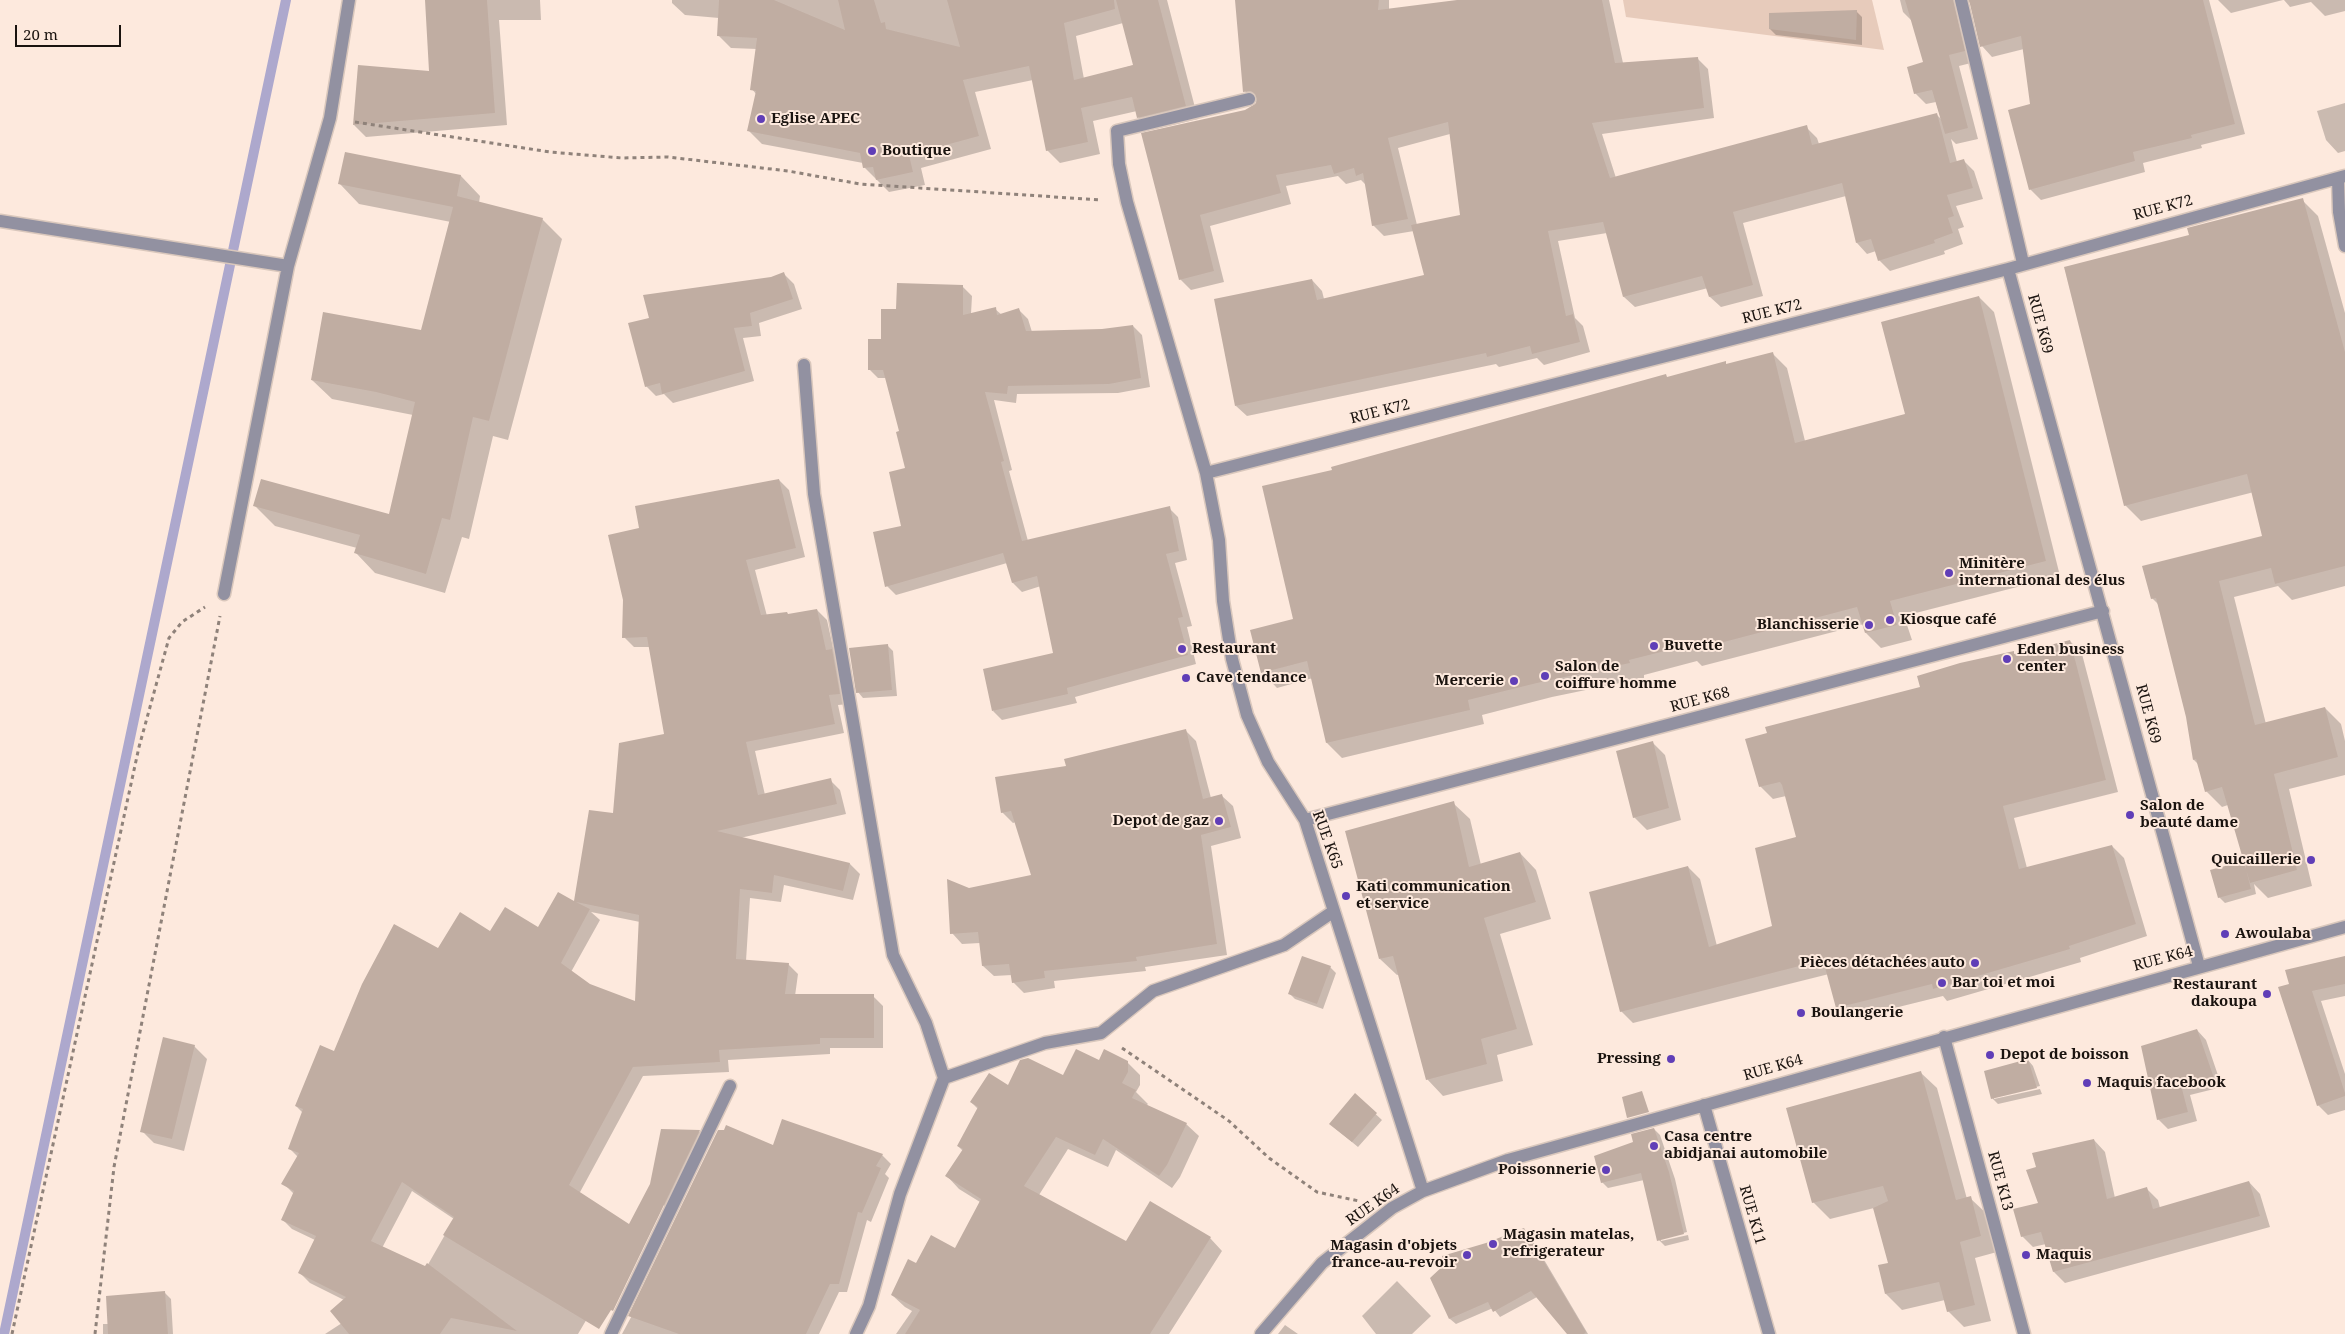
<!DOCTYPE html>
<meta charset="utf-8">
<style>
body{margin:0}
#map{position:relative;width:2345px;height:1334px;overflow:hidden;background:#fde9dd;font-family:"Noto Serif",serif}
canvas{display:block}
.scale{position:absolute;left:15px;top:25px;width:106px;height:22px;box-sizing:border-box;border:2px solid #1a130f;border-top:0;padding-left:6px;font-size:15px;line-height:18px;white-space:nowrap;color:#1a130f;-webkit-text-stroke:4px #fde9dd;paint-order:stroke}
</style>
<div id="map">
<canvas width="2345" height="1334"></canvas>
<div class="scale">20 m</div>
</div>
<script>
const c = document.querySelector('canvas').getContext('2d');
c.lineJoin = 'round';
function paint(path, color) {
  c.fillStyle = color;
  c.fill(path, 'evenodd');
}
function toPath(rows) {
  const path = new Path2D();
  for (const r of rows) {
    path.moveTo(r[0], r[1]);
    for (let i = 2; i < r.length; i += 2) path.lineTo(r[i], r[i + 1]);
  }
  return path;
}
function strokePath(path, color, width, dash) {
  c.strokeStyle = color;
  c.lineWidth = width;
  c.lineCap = dash ? 'butt' : 'round';
  c.setLineDash(dash || []);
  c.stroke(path);
}
function drawText(font, color, halo, rows, align = 'center') {
  c.font = font + ' "Noto Serif",serif';
  c.lineWidth = 4;
  c.setLineDash([]);
  c.textBaseline = 'middle';
  c.strokeStyle = halo;
  c.fillStyle = color;
  for (const [text, x, y, turn = 0] of rows) {
    c.save();
    c.translate(x, y);
    c.rotate((+turn || 0) * Math.PI / 180);
    c.textAlign = isNaN(turn) ? turn : align;
    if (halo) c.strokeText(text, 0, 0);
    c.fillText(text, 0, 0);
    c.restore();
  }
}
const green = toPath([
 [1623,0,1872,0,1884,50,1626,17]
]);
const shadow = toPath([
 [426,0,540,0,541,20,499,20,507,125,366,137,354,125,359,66,430,73],
 [672,0,1167,0,1198,119,1151,130,1138,117,1137,111,1093,121,1100,154,1060,163,1047,150,1033,80,975,92,991,149,921,168,925,185,889,192,864,167,863,163,762,144,749,131,756,94,752,89,757,49,731,48,718,35,719,18,685,15,672,3],
 [1123,23,1134,65,1084,79,1076,36],
 [1243,0,1389,0,1389,10,1467,0,1609,0,1623,63,1697,58,1708,69,1714,118,1602,134,1616,178,1806,127,1817,138,1819,144,1937,115,1941,119,1936,102,1926,104,1915,93,1925,63,1913,22,1903,12,1900,0,2209,0,2245,134,2201,145,2202,148,2143,163,2145,172,2041,200,2030,189,2031,105,2024,49,1992,57,1982,46,1970,2,1964,8,1975,62,1959,66,1978,139,1956,144,1951,139,1957,162,1964,161,1974,171,1983,199,1956,206,1964,227,1958,229,1963,244,1944,251,1945,254,1890,271,1879,260,1876,251,1867,254,1857,243,1846,196,1743,223,1763,296,1721,307,1710,297,1708,288,1635,307,1624,297,1607,233,1558,241,1575,318,1583,326,1590,352,1544,365,1537,358,1499,367,1496,364,1247,416,1236,406,1312,280,1322,291,1324,299,1425,276,1414,231,1384,236,1373,225,1366,185,1361,180,1346,184,1338,176,1286,186,1291,204,1210,226,1224,282,1191,290,1180,279,1143,134,1246,111,1257,103,1245,91],
 [1450,134,1461,216,1417,225,1398,148],
 [2218,0,2283,0,2231,13],
 [2284,0,2345,0,2345,11,2325,16,2311,2,2290,7],
 [1856,11,1862,17,1862,45,1776,35,1770,29],
 [2345,103,2345,151,2338,153,2326,140,2317,111],
 [346,153,461,176,480,196,479,203,542,219,562,239,508,440,493,436,469,539,462,537,445,593,375,573,356,553,357,548,275,526,255,506,390,516,413,415,332,399,312,380,422,332,451,222,359,204,340,184],
 [2302,200,2318,216,2345,313,2345,586,2292,600,2278,586,2234,597,2266,724,2325,708,2341,724,2345,741,2345,775,2289,789,2312,886,2268,898,2254,884,2256,894,2225,903,2219,897,2247,866,2228,805,2222,807,2206,791,2199,765,2194,760,2187,717,2159,605,2152,598,2263,537,2254,492,2141,521,2125,505,2190,236],
 [784,274,794,284,802,309,759,323,761,336,743,338,754,381,673,403,664,394,656,396,646,386,650,319],
 [962,286,972,296,971,314,995,309,1002,315,1019,310,1028,319,1032,332,1103,330,1133,326,1142,335,1150,387,1118,393,1017,394,1016,403,994,400,1012,470,1009,471,1028,541,1169,508,1178,517,1187,560,1175,563,1192,626,1187,627,1196,664,1075,697,1077,703,1002,720,993,711,1055,654,1041,586,1022,592,1013,583,1007,563,896,595,887,586,903,526,907,469,901,432,886,378,878,378,869,369,897,310],
 [1979,297,1994,312,2060,576,1904,616,1912,640,1881,648,1866,633,1864,624,1702,666,1697,661,1644,675,1644,678,1552,697,1482,715,1484,724,1342,758,1327,743,1313,678,1277,688,1262,672,1294,619,1333,471,1725,362,1727,365,1772,353,1787,368,1805,441,1907,415],
 [779,480,789,490,805,557,755,570,767,616,789,615,817,610,827,620,834,652,842,661,849,704,838,705,844,733,755,751,765,795,830,780,840,790,846,814,740,838,850,864,860,874,853,900,784,885,781,902,750,898,746,961,788,964,798,974,795,996,873,996,883,1006,883,1048,830,1048,830,1054,728,1060,729,1072,643,1076,579,1194,637,1234,578,1334,325,1334,342,1323,344,1300,310,1283,300,1273,315,1240,292,1229,282,1219,294,1194,283,1183,298,1157,290,1149,303,1113,296,1106,334,1052,438,949,491,933,539,929,575,903,614,815,665,735,650,647,634,647,624,637,640,529],
 [591,912,640,922,636,1002,589,985,571,972,600,920],
 [412,1191,454,1219,426,1268,382,1248],
 [2070,641,2082,654,2118,792,2014,818,2027,868,2112,846,2124,858,2147,936,2080,958,2081,962,1947,1001,1943,996,1850,1019,1838,1007,1829,974,1633,1023,1621,1011,1688,867,1700,879,1717,946,1773,927,1798,838,1786,796,1773,799,1760,786,1921,688,2013,653,2016,655],
 [887,645,893,651,897,696,863,698,858,692],
 [1185,730,1196,741,1211,798,1222,796,1233,806,1241,838,1211,846,1227,955,1145,967,1146,971,1054,981,1055,988,1024,993,1013,982,1012,975,994,976,983,966,980,943,962,944,952,933,969,889,1033,876,1016,822,1013,823,1002,812,1067,767],
 [1652,742,1665,755,1681,820,1647,830,1634,817],
 [1453,803,1470,819,1481,865,1520,853,1536,870,1551,919,1500,934,1533,1045,1497,1055,1503,1081,1443,1096,1427,1079,1400,974,1397,975,1380,959],
 [2345,966,2345,996,2321,1001,2345,1074,2345,1110,2328,1115,2318,1105,2280,988],
 [1330,967,1336,973,1323,1009,1295,999,1289,993],
 [2197,1030,2206,1040,2222,1087,2190,1095,2197,1121,2168,1129,2158,1119],
 [194,1046,207,1059,184,1151,154,1143,142,1131],
 [2028,1060,2033,1066,2040,1086,1994,1097,1994,1099,2040,1089,2042,1094,1998,1104,1992,1098],
 [1099,1061,1127,1062,1140,1075,1140,1085,1136,1092,1148,1104,1146,1106,1186,1124,1199,1136,1180,1177,1172,1188,1116,1150,1108,1167,1068,1149,1039,1195,1126,1243,1210,1238,1222,1251,1169,1334,896,1334,912,1311,905,1307,892,1295,917,1265,956,1249,980,1202,959,1189,947,1176,963,1151,958,1146,978,1109,971,1102,1008,1087,1064,1077],
 [1920,1072,1937,1088,1967,1199,1970,1198,1987,1214,1997,1252,1975,1258,1991,1321,1964,1327,1948,1311,1945,1300,1902,1310,1886,1294,1889,1264,1874,1208,1830,1219,1813,1202],
 [1355,1095,1382,1120,1358,1147,1336,1129],
 [1654,1129,1660,1135,1675,1179,1687,1232,1661,1239,1661,1241,1688,1235,1689,1240,1665,1246,1659,1240,1644,1180,1608,1188,1602,1182,1634,1142],
 [699,1131,705,1137,670,1209,655,1200],
 [2094,1140,2105,1152,2115,1198,2146,1188,2158,1200,2160,1208,2249,1182,2260,1194,2270,1227,2065,1283,2054,1272,2046,1244,2033,1247,2022,1236,2040,1204],
 [774,1147,882,1155,891,1164,885,1174,889,1178,871,1222,867,1220,847,1292,839,1292,819,1334,622,1334,685,1217],
 [1524,1230,1530,1236,1588,1334,1569,1334,1537,1297,1500,1317,1493,1308,1456,1324,1450,1319,1446,1265,1487,1244],
 [1397,1281,1431,1316,1412,1334,1376,1334,1362,1316],
 [165,1293,171,1299,173,1334,103,1334,103,1324,109,1324],
 [1285,1325,1298,1334,1278,1334]
]);
const stream = toPath([
 [4,1334,286,0]
]);
const building = toPath([
 [425,0,487,0,495,113,353,125,358,65,429,71],
 [719,0,774,0,845,30,838,0,874,0,881,23,885,22,886,29,960,47,947,0,1114,0,1115,9,1064,23,1074,80,1133,65,1116,0,1158,0,1186,106,1137,118,1132,97,1081,108,1088,142,1046,151,1029,66,963,80,979,136,909,155,913,172,876,180,873,167,863,168,860,153,747,131,756,91,750,90,757,38,717,36],
 [1235,0,1379,0,1378,10,1457,0,1602,0,1615,63,1698,57,1704,108,1592,123,1610,178,1807,125,1812,145,1937,113,1950,163,1964,159,1973,188,1947,195,1954,216,1948,218,1953,233,1934,240,1935,243,1878,261,1871,239,1856,243,1842,183,1733,212,1753,285,1709,297,1702,276,1623,297,1603,222,1548,231,1566,316,1573,314,1580,342,1532,354,1530,346,1487,357,1486,353,1235,406,1214,299,1312,279,1317,300,1424,275,1411,225,1460,215,1448,122,1388,138,1408,219,1372,226,1363,173,1356,176,1354,168,1334,174,1331,165,1276,175,1281,193,1200,215,1214,271,1179,280,1141,133,1245,110,1255,104,1257,101,1255,94,1251,91,1243,92],
 [1905,0,1953,0,1965,51,1949,55,1968,128,1945,134,1932,90,1914,94,1907,67,1923,62],
 [1969,0,2203,0,2235,124,2191,135,2192,138,2133,152,2135,161,2029,190,2008,110,2030,104,2021,36,1980,47],
 [1857,10,1856,40,1769,29,1769,13],
 [345,152,461,175,457,196,543,218,489,421,473,417,450,520,442,518,426,574,354,553,360,535,253,506,261,479,389,514,415,402,376,392,311,380,323,312,421,330,453,207,338,184],
 [2303,198,2345,352,2345,566,2275,584,2271,568,2219,581,2255,725,2325,707,2338,757,2274,774,2297,870,2250,883,2222,787,2205,792,2196,759,2193,760,2186,717,2156,598,2151,599,2142,566,2262,536,2247,474,2124,506,2064,267,2189,235,2187,228],
 [784,272,793,299,750,313,752,326,734,328,745,371,662,394,660,383,645,387,628,323,649,318,643,295,771,277],
 [897,283,963,285,963,315,996,307,997,315,1019,308,1026,331,1102,329,1133,325,1141,378,1109,384,1008,386,1007,394,985,392,1004,461,1001,462,1022,541,1170,506,1179,551,1166,554,1183,617,1178,618,1188,655,1067,688,1068,694,992,711,983,669,1053,653,1037,576,1012,583,1003,553,885,587,873,532,901,526,889,472,905,468,896,432,899,431,883,370,868,370,868,339,881,339,881,309,896,309],
 [1979,296,2046,561,1890,601,1897,625,1865,633,1857,607,1686,652,1685,646,1629,660,1630,663,1537,683,1468,700,1470,710,1326,743,1307,661,1261,673,1250,630,1293,619,1262,486,1332,470,1331,467,1666,374,1667,377,1726,361,1726,364,1773,352,1795,443,1905,414,1881,322],
 [779,479,796,548,746,560,761,615,787,612,788,614,817,609,826,650,832,649,840,694,829,695,835,724,746,742,758,795,831,778,837,804,717,831,850,863,843,891,774,875,772,893,740,889,736,959,789,963,785,994,874,994,874,1038,820,1038,820,1044,719,1050,720,1062,633,1067,569,1185,629,1224,650,1184,661,1129,700,1130,613,1311,611,1310,599,1329,443,1235,454,1217,402,1182,371,1241,425,1266,427,1263,517,1331,451,1318,440,1334,349,1334,330,1311,346,1297,298,1273,316,1236,281,1220,294,1191,281,1184,299,1153,288,1149,303,1109,295,1106,320,1045,334,1051,362,984,394,924,438,948,460,912,490,931,505,907,538,927,558,892,574,901,589,810,613,813,619,743,664,734,647,637,622,638,623,600,608,535,639,528,635,506],
 [576,902,639,915,635,1001,590,984,561,963,590,909],
 [2070,640,2106,780,2003,806,2019,869,2112,845,2136,924,2069,946,2070,949,1933,989,1932,984,1836,1008,1823,960,1620,1012,1589,892,1688,866,1709,947,1772,926,1755,848,1796,837,1782,785,1780,782,1759,787,1745,739,1767,733,1765,727,1920,687,1917,676,1960,663,2014,651,2014,654],
 [888,644,892,690,856,693,849,648],
 [1186,729,1203,799,1222,794,1231,827,1201,835,1217,944,1136,957,1137,961,1044,971,1045,978,1012,983,1009,964,982,966,978,932,950,934,947,879,969,888,1031,875,1011,811,1001,813,995,777,1066,766,1064,759],
 [1653,741,1669,808,1633,818,1616,751],
 [1454,801,1469,867,1520,852,1536,902,1484,918,1517,1029,1481,1039,1487,1064,1426,1080,1393,956,1379,959,1345,831],
 [2244,861,2251,889,2218,898,2210,870],
 [1302,956,1331,966,1317,1004,1288,994],
 [2345,956,2345,984,2312,991,2345,1093,2345,1096,2317,1106,2278,987,2289,984,2285,970],
 [2197,1029,2214,1078,2181,1085,2188,1112,2157,1120,2141,1046],
 [163,1037,195,1045,172,1139,140,1132],
 [1076,1049,1099,1060,1104,1049,1128,1061,1128,1072,1122,1083,1136,1090,1132,1098,1187,1123,1167,1165,1159,1176,1103,1139,1095,1155,1056,1137,1024,1186,1126,1241,1150,1201,1211,1237,1150,1334,905,1334,920,1310,891,1295,908,1259,916,1263,931,1235,955,1248,981,1199,945,1176,963,1149,957,1146,978,1107,970,1102,989,1073,1008,1085,1020,1060,1028,1058,1063,1075],
 [2028,1059,2037,1088,1991,1099,1984,1071],
 [1921,1071,1956,1200,1971,1196,1981,1236,1960,1242,1975,1305,1947,1312,1939,1282,1885,1294,1878,1265,1888,1263,1873,1208,1888,1201,1883,1186,1812,1203,1786,1108],
 [1642,1091,1649,1112,1627,1118,1622,1097],
 [1355,1093,1377,1113,1352,1142,1329,1124],
 [782,1119,883,1154,876,1166,881,1168,862,1213,858,1212,839,1284,830,1284,806,1334,679,1334,628,1316,718,1130,724,1130,726,1125,773,1145],
 [1654,1128,1669,1172,1684,1234,1657,1241,1641,1173,1601,1183,1594,1156,1633,1142,1631,1134],
 [2094,1139,2107,1199,2147,1187,2153,1209,2249,1181,2260,1216,2053,1272,2041,1232,2021,1237,2013,1209,2038,1203,2026,1170,2036,1167,2032,1153],
 [1524,1228,1586,1332,1584,1334,1567,1334,1531,1291,1493,1312,1488,1302,1449,1319,1430,1278,1444,1265,1442,1256,1486,1243],
 [165,1291,168,1334,108,1334,106,1296]
]);
const path = toPath([
 [355,122,550,152,622,158,668,157,788,171,860,184,1101,200],
 [1122,1048,1229,1121,1269,1158,1317,1192,1359,1201],
 [12,1334,139,747,169,638,182,622,205,607],
 [95,1334,114,1167,220,616]
]);
const minor = toPath([
 [1961,0,2023,263],
 [1249,99,1117,131,1119,164,1127,202,1206,473,1219,540,1223,601,1232,659,1247,715,1268,762,1305,820,1423,1191],
 [2338,178,2339,212,2345,246],
 [0,221,288,266],
 [2008,269,2199,966],
 [804,365,814,494,893,955,926,1023,944,1078,900,1194,869,1306,856,1334],
 [1206,473,2008,269,2345,176],
 [224,594,288,266,330,118,349,0],
 [1305,820,2103,611],
 [1944,1037,2024,1334],
 [944,1078,1045,1043,1101,1033,1153,991,1284,945,1334,911],
 [1704,1105,1769,1334],
 [611,1334,730,1086],
 [1261,1334,1322,1263,1392,1208,1423,1191,1508,1160,2345,927]
]);
const markers = [
 [761,119,5,"#603eb7"],
 [872,151,5,"#603eb7"],
 [1949,573,5,"#603eb7"],
 [1890,620,5,"#603eb7"],
 [1869,625,5,"#603eb7"],
 [1654,646,5,"#603eb7"],
 [1182,649,5,"#603eb7"],
 [2007,659,5,"#603eb7"],
 [1545,676,5,"#603eb7"],
 [1186,678,5,"#603eb7"],
 [1514,681,5,"#603eb7"],
 [2130,815,5,"#603eb7"],
 [1219,821,5,"#603eb7"],
 [2311,860,5,"#603eb7"],
 [1346,896,5,"#603eb7"],
 [2225,934,5,"#603eb7"],
 [1975,963,5,"#603eb7"],
 [1942,983,5,"#603eb7"],
 [2267,994,5,"#603eb7"],
 [1801,1013,5,"#603eb7"],
 [1990,1055,5,"#603eb7"],
 [1671,1059,5,"#603eb7"],
 [2087,1083,5,"#603eb7"],
 [1654,1146,5,"#603eb7"],
 [1606,1170,5,"#603eb7"],
 [1493,1244,5,"#603eb7"],
 [1467,1255,5,"#603eb7"],
 [2026,1255,5,"#603eb7"]
];
const poiNames = [
 ["Eglise APEC",771,119],
 ["Boutique",882,151],
 ["Minitère",1959,564],
 ["international des élus",1959,581],
 ["Kiosque café",1900,620],
 ["Blanchisserie",1859,625,"right"],
 ["Buvette",1664,646],
 ["Restaurant",1192,649],
 ["Eden business",2017,650],
 ["center",2017,667],
 ["Salon de",1555,667],
 ["coiffure homme",1555,684],
 ["Cave tendance",1196,678],
 ["Mercerie",1504,681,"right"],
 ["Salon de",2140,806],
 ["beauté dame",2140,823],
 ["Depot de gaz",1209,821,"right"],
 ["Quicaillerie",2301,860,"right"],
 ["Kati communication",1356,887],
 ["et service",1356,904],
 ["Awoulaba",2235,934],
 ["Pièces détachées auto",1965,963,"right"],
 ["Bar toi et moi",1952,983],
 ["Restaurant",2257,985,"right"],
 ["dakoupa",2257,1002,"right"],
 ["Boulangerie",1811,1013],
 ["Depot de boisson",2000,1055],
 ["Pressing",1661,1059,"right"],
 ["Maquis facebook",2097,1083],
 ["Casa centre",1664,1137],
 ["abidjanai automobile",1664,1154],
 ["Poissonnerie",1596,1170,"right"],
 ["Magasin matelas,",1503,1235],
 ["refrigerateur",1503,1252],
 ["Magasin d'objets",1457,1246,"right"],
 ["france-au-revoir",1457,1263,"right"],
 ["Maquis",2036,1255]
];
const streetNames = [
 ["RUE K72",2163,208,-15],
 ["RUE K72",1772,312,-14],
 ["RUE K69",2040,324,75],
 ["RUE K72",1380,412,-14],
 ["RUE K68",1700,700,-15],
 ["RUE K69",2148,714,75],
 ["RUE K65",1327,840,70],
 ["RUE K64",2163,959,-15],
 ["RUE K64",1773,1068,-16],
 ["RUE K13",2000,1181,75],
 ["RUE K64",1373,1205,-35],
 ["RUE K11",1752,1215,74]
];
paint(green, '#e7cbbb');
paint(shadow, '#0003');
strokePath(stream, '#ada8cd', 10);
paint(building, '#c0ada2');
strokePath(minor, '#d9c7bc', 15);
strokePath(path, '#8f827a', 3, [4, 4]);
strokePath(minor, '#9291a1', 12);
for (const [x, y, r, color] of markers) {
  const dot = new Path2D();
  dot.arc(x, y, r, 0, 2 * Math.PI);
  c.fillStyle = color;
  c.fill(dot);
  strokePath(dot, '#fde9dd', 2);
}
drawText('bold 15px', '#1a130f', '#fde9dd', poiNames, 'left');
drawText('15px', '#1a130f', '#fde9dd', streetNames);
</script>
